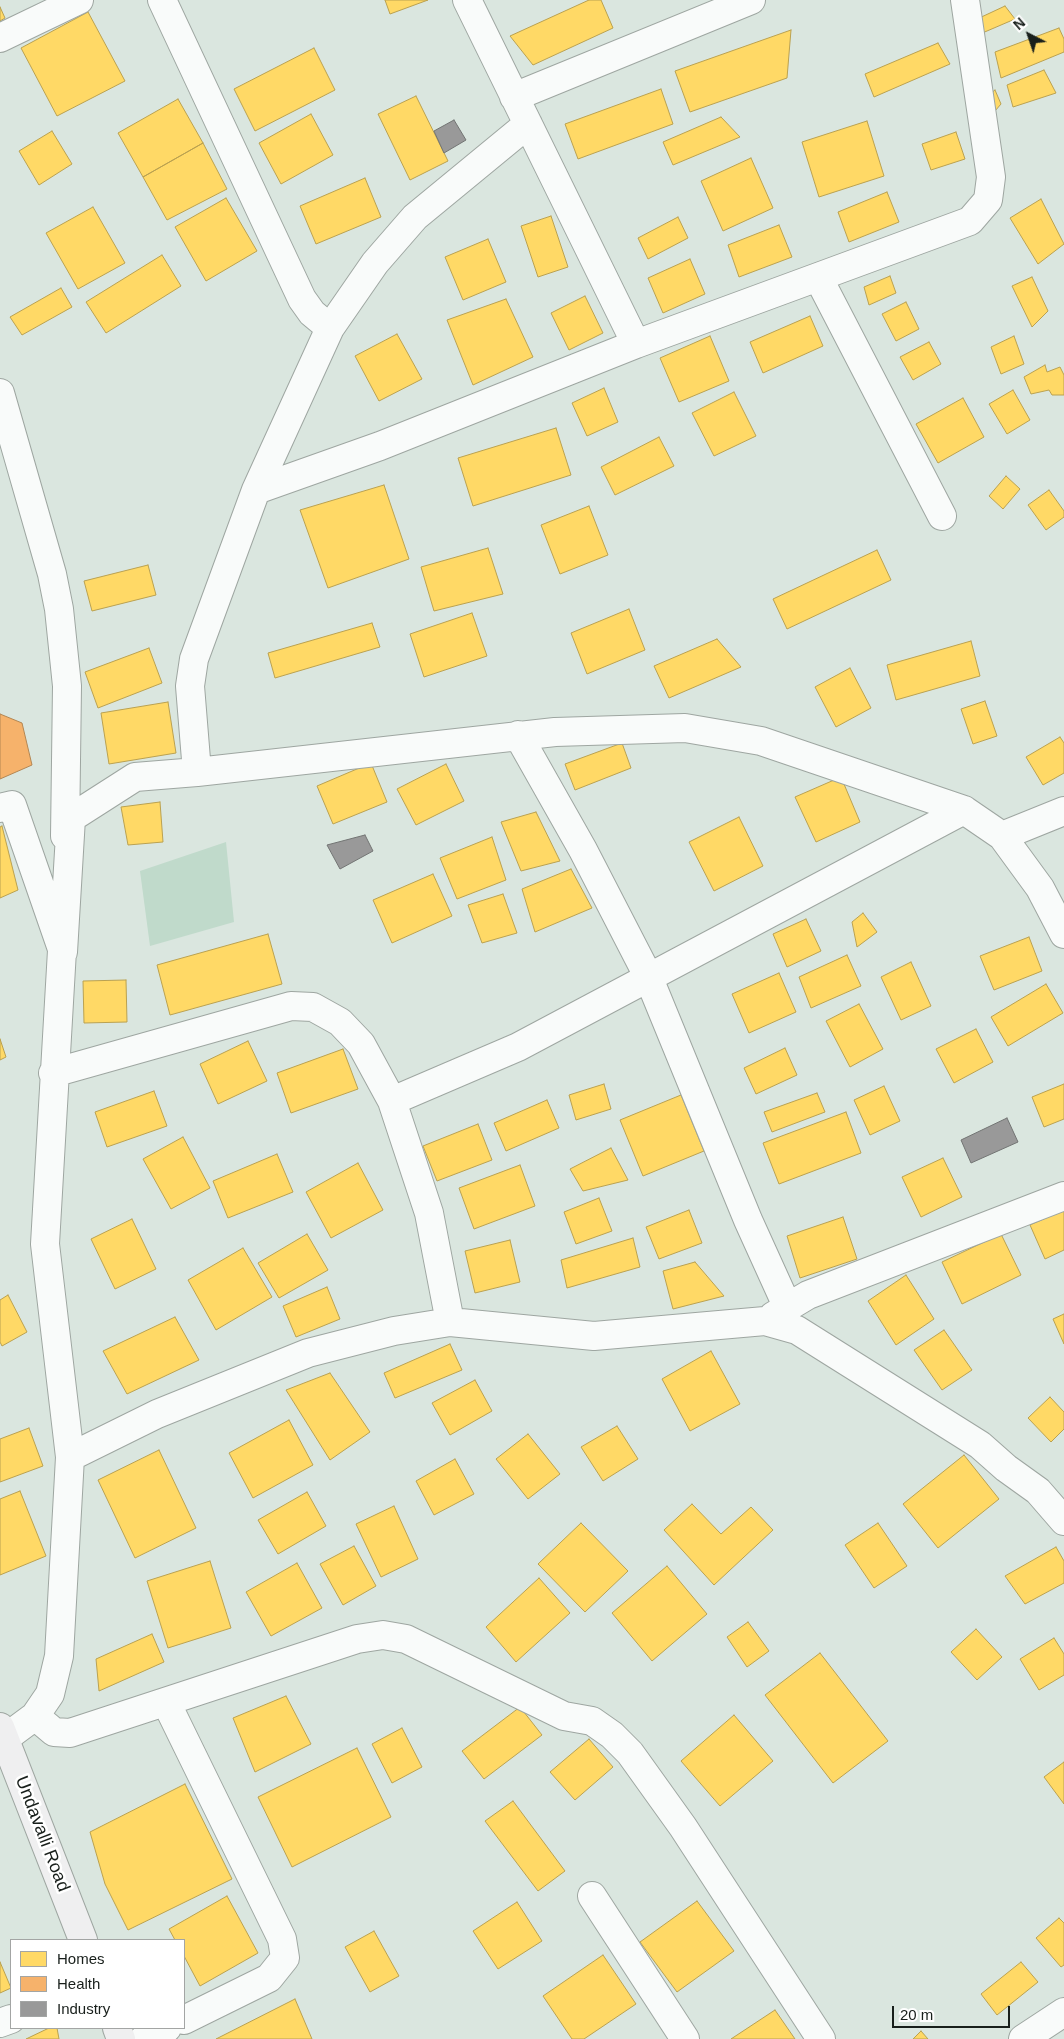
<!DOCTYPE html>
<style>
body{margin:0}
#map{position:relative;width:1064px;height:2039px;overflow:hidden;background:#dae6df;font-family:Arial,sans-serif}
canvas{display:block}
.legend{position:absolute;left:10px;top:1939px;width:175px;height:90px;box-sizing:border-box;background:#fff;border:1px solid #a3a5a4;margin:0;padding:6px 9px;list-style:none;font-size:15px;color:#181f1b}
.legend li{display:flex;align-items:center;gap:10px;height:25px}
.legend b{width:25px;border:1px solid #a3a5a4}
.north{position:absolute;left:1004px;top:10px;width:50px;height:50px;-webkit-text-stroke:4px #fff;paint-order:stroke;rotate:319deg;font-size:14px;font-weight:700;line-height:20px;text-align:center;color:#181f1b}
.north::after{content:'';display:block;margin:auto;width:18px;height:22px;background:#181f1b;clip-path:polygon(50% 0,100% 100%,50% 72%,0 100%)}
.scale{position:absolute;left:892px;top:2006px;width:118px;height:22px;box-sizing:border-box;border:2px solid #181f1b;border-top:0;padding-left:6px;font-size:15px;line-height:18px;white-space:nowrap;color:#181f1b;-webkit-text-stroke:4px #fff;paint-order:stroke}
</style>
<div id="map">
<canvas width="1064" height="2039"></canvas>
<ul class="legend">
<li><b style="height:14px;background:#ffd966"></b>Homes</li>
<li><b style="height:14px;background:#f6b26b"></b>Health</li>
<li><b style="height:14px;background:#999"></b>Industry</li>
</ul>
<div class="north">N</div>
<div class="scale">20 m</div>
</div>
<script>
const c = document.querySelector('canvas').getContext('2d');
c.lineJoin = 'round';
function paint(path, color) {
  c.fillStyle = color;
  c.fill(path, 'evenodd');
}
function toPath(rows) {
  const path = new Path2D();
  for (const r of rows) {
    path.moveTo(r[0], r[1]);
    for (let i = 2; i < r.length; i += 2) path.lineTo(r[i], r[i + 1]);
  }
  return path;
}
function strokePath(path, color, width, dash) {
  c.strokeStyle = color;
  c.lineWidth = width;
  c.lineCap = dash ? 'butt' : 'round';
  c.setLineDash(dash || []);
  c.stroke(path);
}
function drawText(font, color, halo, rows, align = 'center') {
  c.font = font + ' Arial,sans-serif';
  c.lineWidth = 5;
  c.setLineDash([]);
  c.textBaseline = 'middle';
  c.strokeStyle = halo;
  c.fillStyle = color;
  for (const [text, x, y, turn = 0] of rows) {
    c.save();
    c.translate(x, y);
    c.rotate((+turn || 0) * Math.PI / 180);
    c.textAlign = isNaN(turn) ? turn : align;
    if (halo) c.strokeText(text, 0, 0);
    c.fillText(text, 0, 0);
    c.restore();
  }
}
const green = toPath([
 [226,842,234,922,150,946,140,871]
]);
const homes = toPath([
 [385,0,428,0,390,14,385,0],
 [589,0,601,0,613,28,533,65,510,36,589,0],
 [1005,6,1015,19,980,34,975,20,1005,6],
 [0,7,5,18,0,21,0,7],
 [88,12,125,81,57,116,21,48,88,12],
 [1059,28,1064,39,1064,52,1001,78,995,52,1059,28],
 [791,30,787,78,690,112,675,71,791,30],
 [938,43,950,64,874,97,865,74,938,43],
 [314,48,335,90,255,131,234,89,314,48],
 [1044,70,1056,93,1013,107,1007,85,1044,70],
 [661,89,673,124,578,159,565,124,661,89],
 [995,90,1001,104,995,111,990,94,995,90],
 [416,96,448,161,410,180,378,114,416,96],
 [178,99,203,143,143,177,118,133,178,99],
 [311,114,333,155,281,184,259,143,311,114],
 [721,117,740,137,673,165,663,142,721,117],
 [867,121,884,176,819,197,802,142,867,121],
 [52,131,72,164,39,185,19,151,52,131],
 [956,132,965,159,931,170,922,144,956,132],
 [203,143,227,189,167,220,143,177,203,143],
 [751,158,773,208,723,231,701,181,751,158],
 [365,178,381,217,316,244,300,206,365,178],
 [887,192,899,222,849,242,838,212,887,192],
 [226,198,257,251,206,281,175,227,226,198],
 [1041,199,1064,244,1038,264,1010,218,1041,199],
 [93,207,125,263,78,289,46,233,93,207],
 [551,216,568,267,538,277,521,226,551,216],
 [678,217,688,238,648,259,638,238,678,217],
 [779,225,792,257,739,277,728,245,779,225],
 [488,239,506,282,463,300,445,257,488,239],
 [162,255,181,286,106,333,86,302,162,255],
 [690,259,705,294,663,313,648,278,690,259],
 [890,276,896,293,869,305,864,287,890,276],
 [1032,277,1048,311,1032,327,1012,286,1032,277],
 [61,288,72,307,22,335,10,317,61,288],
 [585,296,603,333,569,350,551,313,585,296],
 [506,299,533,357,473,385,447,320,506,299],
 [906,302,919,329,896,341,882,314,906,302],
 [810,316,823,346,763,373,750,342,810,316],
 [397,334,422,379,379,401,355,356,397,334],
 [710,336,729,381,679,402,660,358,710,336],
 [1014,336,1024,364,1001,374,991,347,1014,336],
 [929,342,941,364,913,380,900,357,929,342],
 [1045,365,1047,372,1060,367,1064,375,1064,395,1052,395,1049,390,1031,394,1024,377,1045,365],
 [604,388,618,422,587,436,572,403,604,388],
 [1013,390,1030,420,1007,434,989,404,1013,390],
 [734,392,756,436,714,456,692,413,734,392],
 [963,398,984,437,938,463,916,424,963,398],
 [556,428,571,475,473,506,458,458,556,428],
 [659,437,674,466,615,495,601,467,659,437],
 [1006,476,1020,489,1003,509,989,496,1006,476],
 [384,485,409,559,328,588,300,510,384,485],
 [1049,490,1064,511,1064,517,1046,530,1028,505,1049,490],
 [589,506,608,555,560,574,541,525,589,506],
 [488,548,503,594,434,611,421,567,488,548],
 [877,550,891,580,787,629,773,599,877,550],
 [148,565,156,595,92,611,84,581,148,565],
 [629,609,645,650,587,674,571,633,629,609],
 [472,613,487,656,424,677,410,634,472,613],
 [372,623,380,647,275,678,268,653,372,623],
 [717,639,741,667,669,698,654,666,717,639],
 [971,641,980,676,896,700,887,665,971,641],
 [149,648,162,683,98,708,85,672,149,648],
 [850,668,871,708,836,727,815,687,850,668],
 [985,701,997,736,973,744,961,709,985,701],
 [168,702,176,753,109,764,101,713,168,702],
 [1060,737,1064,743,1064,773,1043,785,1026,757,1060,737],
 [622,743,631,768,575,790,565,764,622,743],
 [371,763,387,802,333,824,317,786,371,763],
 [446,764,464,801,416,825,397,789,446,764],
 [841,777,860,822,816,842,795,797,841,777],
 [160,802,163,842,128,845,121,807,160,802],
 [536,812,560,861,521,871,501,822,536,812],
 [739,817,763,866,714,891,689,842,739,817],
 [2,826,18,890,0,898,0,827,2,826],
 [492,837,506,880,457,899,440,858,492,837],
 [571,869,592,908,535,932,522,889,571,869],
 [433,874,452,916,392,943,373,900,433,874],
 [503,894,517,933,482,943,468,905,503,894],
 [863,913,877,932,857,947,852,922,863,913],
 [806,919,821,951,787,967,773,934,806,919],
 [268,934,282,984,170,1015,157,965,268,934],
 [1029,937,1042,971,994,990,980,956,1029,937],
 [847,955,861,986,811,1008,799,977,847,955],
 [911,962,931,1006,901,1020,881,977,911,962],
 [779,973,796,1012,749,1033,732,994,779,973],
 [126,980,127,1022,84,1023,83,981,126,980],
 [1046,984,1063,1013,1008,1046,991,1017,1046,984],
 [859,1004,883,1049,850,1067,826,1021,859,1004],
 [976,1029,993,1062,954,1083,936,1049,976,1029],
 [0,1039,6,1057,0,1060,0,1039],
 [248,1041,267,1081,218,1104,200,1064,248,1041],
 [785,1048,797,1075,756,1094,744,1068,785,1048],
 [343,1049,358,1089,291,1113,277,1073,343,1049],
 [604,1084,611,1109,576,1120,569,1095,604,1084],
 [1064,1084,1064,1119,1044,1127,1032,1097,1064,1084],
 [884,1086,900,1121,870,1135,854,1100,884,1086],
 [154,1091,167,1126,107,1147,95,1112,154,1091],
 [817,1093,825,1112,772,1132,764,1112,817,1093],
 [681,1095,704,1151,643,1176,620,1120,681,1095],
 [547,1100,559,1128,506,1151,494,1123,547,1100],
 [846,1112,861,1153,779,1184,763,1143,846,1112],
 [478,1124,492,1160,437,1181,423,1146,478,1124],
 [183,1137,210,1188,171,1209,143,1159,183,1137],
 [611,1148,628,1180,583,1191,570,1169,611,1148],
 [277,1154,293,1192,228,1218,213,1181,277,1154],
 [943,1158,962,1197,921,1217,902,1177,943,1158],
 [358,1163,383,1210,331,1238,306,1192,358,1163],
 [520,1165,535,1206,474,1229,459,1188,520,1165],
 [599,1198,612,1231,576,1244,564,1212,599,1198],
 [689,1210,702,1243,659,1259,646,1227,689,1210],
 [1064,1210,1064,1250,1045,1259,1030,1225,1064,1210],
 [843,1217,857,1259,800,1278,787,1236,843,1217],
 [132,1219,156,1269,115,1289,91,1239,132,1219],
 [307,1234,328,1270,279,1298,258,1263,307,1234],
 [1001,1234,1021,1275,962,1304,942,1262,1001,1234],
 [633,1238,640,1267,567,1288,561,1260,633,1238],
 [510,1240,520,1282,475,1293,465,1251,510,1240],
 [243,1248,272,1297,216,1330,188,1280,243,1248],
 [695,1262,724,1296,673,1309,663,1271,695,1262],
 [906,1275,934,1319,896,1345,868,1301,906,1275],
 [327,1287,340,1319,296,1337,283,1306,327,1287],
 [8,1295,27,1332,2,1346,0,1342,0,1300,8,1295],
 [1064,1314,1064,1344,1053,1319,1064,1314],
 [175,1317,199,1360,127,1394,103,1351,175,1317],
 [944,1330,972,1370,942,1390,914,1350,944,1330],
 [450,1344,462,1370,395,1398,384,1373,450,1344],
 [711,1351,740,1404,690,1431,662,1379,711,1351],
 [330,1373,370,1432,330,1460,286,1390,330,1373],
 [475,1380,492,1411,450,1435,432,1403,475,1380],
 [1050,1397,1064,1412,1064,1429,1051,1442,1028,1418,1050,1397],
 [289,1420,313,1465,253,1498,229,1453,289,1420],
 [617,1426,638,1459,603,1481,581,1447,617,1426],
 [29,1428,43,1466,0,1482,0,1439,29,1428],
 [528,1434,560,1474,528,1499,496,1459,528,1434],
 [159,1450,196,1528,135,1558,98,1480,159,1450],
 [964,1455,999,1499,938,1548,903,1504,964,1455],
 [455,1459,474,1494,434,1515,416,1481,455,1459],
 [20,1491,46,1556,0,1575,0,1499,20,1491],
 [307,1492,326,1526,278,1554,258,1520,307,1492],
 [692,1504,721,1534,751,1507,773,1530,714,1585,664,1530,692,1504],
 [394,1506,418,1559,381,1577,356,1524,394,1506],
 [581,1523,628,1571,585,1612,538,1564,581,1523],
 [878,1523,907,1566,874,1588,845,1545,878,1523],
 [354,1546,376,1586,343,1605,320,1564,354,1546],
 [1056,1547,1064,1561,1064,1583,1025,1604,1005,1576,1056,1547],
 [210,1561,231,1628,168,1648,147,1581,210,1561],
 [297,1563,322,1608,271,1636,246,1592,297,1563],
 [667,1566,707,1614,652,1661,612,1613,667,1566],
 [539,1578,570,1613,516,1662,486,1627,539,1578],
 [748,1622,769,1651,747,1667,727,1637,748,1622],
 [976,1629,1002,1657,977,1680,951,1652,976,1629],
 [152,1634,164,1662,99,1691,96,1659,152,1634],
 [1054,1638,1064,1654,1064,1675,1039,1690,1020,1659,1054,1638],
 [820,1653,888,1741,833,1783,765,1695,820,1653],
 [286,1696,311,1744,255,1772,233,1718,286,1696],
 [520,1707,542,1735,484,1779,462,1751,520,1707],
 [734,1715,773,1761,720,1806,681,1761,734,1715],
 [402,1728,422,1767,392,1783,372,1744,402,1728],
 [589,1739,613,1767,575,1800,550,1772,589,1739],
 [357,1748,391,1817,292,1867,258,1797,357,1748],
 [1064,1762,1064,1804,1044,1777,1064,1762],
 [185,1784,232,1879,128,1930,105,1884,90,1832,185,1784],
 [513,1801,565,1871,538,1891,485,1821,513,1801],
 [227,1896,258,1953,200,1986,184,1956,184,1940,175,1940,169,1929,227,1896],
 [697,1901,734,1951,677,1992,640,1942,697,1901],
 [517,1902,542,1941,498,1969,473,1931,517,1902],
 [1059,1918,1064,1923,1064,1965,1061,1967,1036,1938,1059,1918],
 [374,1931,399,1976,370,1992,345,1947,374,1931],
 [603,1955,636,2004,584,2039,572,2039,543,1996,603,1955],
 [0,1962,11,1988,0,1993,0,1962],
 [1021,1962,1038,1982,997,2015,981,1994,1021,1962],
 [295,1999,312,2039,216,2039,295,1999],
 [775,2010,795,2039,731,2039,775,2010],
 [49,2028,57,2028,59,2039,26,2039,49,2028],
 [921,2031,928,2039,913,2039,921,2031]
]);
const health = toPath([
 [0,714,22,723,32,765,0,779,0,714]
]);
const industry = toPath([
 [454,120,466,140,444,153,434,131,454,120],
 [365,835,373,851,340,869,327,845,365,835],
 [1007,1118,1018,1142,971,1163,961,1140,1007,1118]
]);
const minor = toPath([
 [162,0,302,299,312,313,330,328],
 [467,0,636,344],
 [0,38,79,0],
 [514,97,751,0],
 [818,277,942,516],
 [0,393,52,574,59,609,67,686,65,836],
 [256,490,380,446,636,344,970,221,988,200,991,177,965,0],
 [518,735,583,850,648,976,748,1220,787,1306],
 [197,772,190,686,194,659,256,490,330,328,375,263,415,217,528,124],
 [0,808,12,805,63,952,71,818,135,777,197,772,555,732,685,728,761,741,964,810,1002,836,1040,888,1064,934],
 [1002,836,1064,811],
 [53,1073,291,1006,313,1007,340,1022,361,1044,392,1101,429,1213,450,1322],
 [392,1101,518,1047,964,810],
 [773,1316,808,1295,1064,1196],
 [70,1457,157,1414,308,1353,394,1331,450,1322,594,1336,765,1321,797,1330,980,1445,1006,1468,1038,1491,1064,1521],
 [166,1702,282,1939,285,1958,269,1978,184,2020],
 [35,1716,54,1732,70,1733,357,1639,383,1635,406,1639,564,1716,592,1721,612,1735,630,1753,683,1827,821,2039],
 [4,1739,35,1716,50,1694,59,1656,70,1457,45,1244,63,933],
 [592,1896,685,2039],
 [0,2023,11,2019],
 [144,2039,167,2028],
 [1023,2039,1064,2012]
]);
const secondary = toPath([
 [0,1727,83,1940],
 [117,2028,121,2039]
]);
const streetNames = [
 ["Undavalli Road",42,1834,69]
];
paint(green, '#c0dacb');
paint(homes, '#ffd966');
strokePath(homes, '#baa150', 1);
paint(health, '#f6b26b');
strokePath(health, '#b38653', 1);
paint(industry, '#999');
strokePath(industry, '#727473', 1);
strokePath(minor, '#9ea6a1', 30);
strokePath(secondary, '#9ea6a1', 30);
strokePath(minor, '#f9fbfa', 28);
strokePath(secondary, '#efeff0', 28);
drawText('18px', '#181f1b', '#fff', streetNames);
</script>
